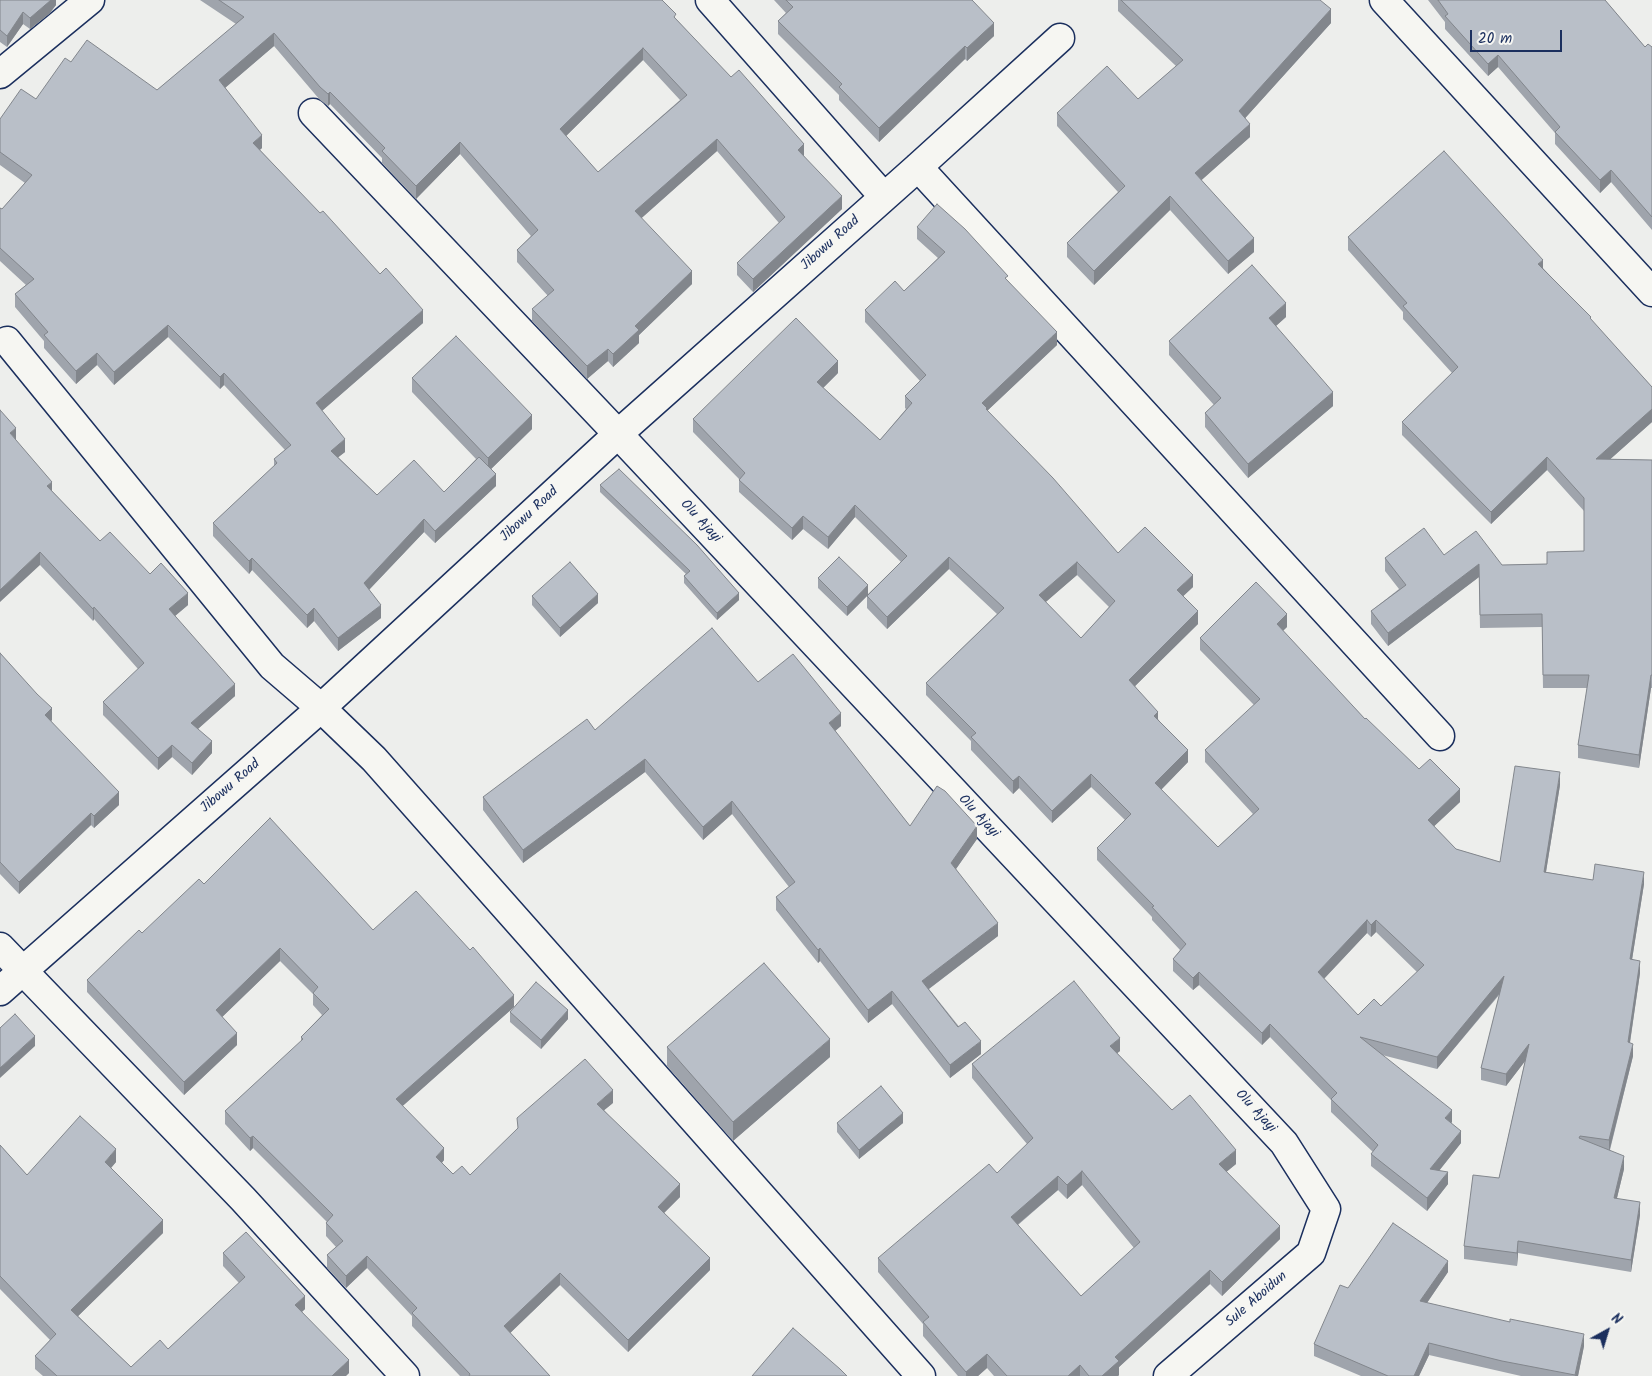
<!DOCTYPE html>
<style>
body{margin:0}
#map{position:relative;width:1652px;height:1376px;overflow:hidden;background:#edeeec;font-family:Kalam,sans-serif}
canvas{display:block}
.north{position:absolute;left:1582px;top:1306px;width:50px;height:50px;-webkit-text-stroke:4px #f6f6f2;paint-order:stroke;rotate:39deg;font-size:14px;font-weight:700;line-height:20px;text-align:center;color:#1b2f5e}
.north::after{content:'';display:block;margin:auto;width:18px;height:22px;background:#1b2f5e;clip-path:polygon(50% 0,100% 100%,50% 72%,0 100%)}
.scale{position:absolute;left:1470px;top:30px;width:92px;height:22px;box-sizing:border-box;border:2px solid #1b2f5e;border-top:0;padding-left:6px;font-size:15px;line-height:18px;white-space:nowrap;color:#1b2f5e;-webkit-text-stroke:4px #f6f6f2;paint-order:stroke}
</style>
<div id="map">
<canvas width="1652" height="1376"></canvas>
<div class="north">N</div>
<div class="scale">20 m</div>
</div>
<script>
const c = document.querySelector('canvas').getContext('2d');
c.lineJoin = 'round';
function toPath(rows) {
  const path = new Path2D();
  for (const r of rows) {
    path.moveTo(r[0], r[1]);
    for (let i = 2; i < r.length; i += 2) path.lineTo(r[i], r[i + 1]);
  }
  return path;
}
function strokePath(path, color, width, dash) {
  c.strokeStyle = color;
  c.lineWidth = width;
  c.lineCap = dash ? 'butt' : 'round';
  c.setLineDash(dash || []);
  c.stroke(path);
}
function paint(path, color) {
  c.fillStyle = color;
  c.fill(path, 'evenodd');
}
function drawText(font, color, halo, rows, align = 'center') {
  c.font = font + ' Kalam,sans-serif';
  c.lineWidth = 5;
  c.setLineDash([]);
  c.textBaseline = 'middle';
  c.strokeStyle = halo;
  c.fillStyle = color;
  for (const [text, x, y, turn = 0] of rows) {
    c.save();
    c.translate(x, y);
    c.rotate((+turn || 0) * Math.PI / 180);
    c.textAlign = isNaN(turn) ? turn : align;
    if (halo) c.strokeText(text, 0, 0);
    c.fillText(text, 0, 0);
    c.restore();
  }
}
const minor = toPath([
 [710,0,884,197],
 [1384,0,1652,292],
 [0,74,90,0],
 [313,113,618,434,1284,1143,1326,1209,1311,1253,1168,1376],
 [918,167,1440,736],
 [7,341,272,666,321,708,374,759,921,1376],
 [0,947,243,1199,405,1376],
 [0,991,321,708,618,434,918,167,1060,38]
]);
const wall = toPath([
 [0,0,56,0,56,5,49,14,30,29,23,24,7,47,0,42],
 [200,0,662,0,676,19,804,156,842,209,753,292,737,275,737,263,779,223,717,151,641,218,692,284,639,335,639,343,613,367,608,361,587,379,532,321,532,309,548,296,517,262,517,250,531,236,460,154,416,199,382,163,382,158,330,104,328,106,320,100,274,46,225,88,262,148,260,150,423,323,322,411,345,452,338,457,377,495,444,492,476,459,412,392,412,378,532,429,491,469,496,486,435,543,424,532,369,590,381,618,338,651,314,621,307,628,252,570,249,574,213,536,213,523,274,466,274,459,285,450,224,385,220,389,168,337,114,385,97,365,76,384,44,348,44,341,15,307,15,294,26,285,0,261,0,208,2,209,25,183,0,165,0,119,36,99,71,62,157,90,236,24],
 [643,60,680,100,598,172,566,136],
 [774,0,972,0,994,36,967,61,965,59,879,142,839,100,839,95,778,34,778,21,786,13],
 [1118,0,1320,0,1331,23,1245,118,1250,137,1201,180,1254,252,1228,274,1170,210,1094,285,1067,257,1067,243,1118,192,1057,126,1057,113,1138,99,1176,66,1118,11],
 [1428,0,1605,0,1645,47,1652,47,1652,230,1611,182,1600,193,1555,144,1555,133,1498,67,1488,76,1445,29,1445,22],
 [917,227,1008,281,1057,345,987,411,1118,553,1193,587,1183,596,1198,624,1135,686,1188,762,1161,790,1218,847,1253,814,1205,762,1205,750,1254,705,1200,650,1200,638,1287,627,1283,631,1365,719,1419,769,1460,802,1434,826,1456,849,1500,862,1560,785,1546,872,1593,880,1644,884,1632,960,1640,973,1630,1043,1633,1056,1610,1150,1624,1169,1617,1198,1640,1215,1631,1272,1518,1253,1517,1266,1464,1259,1464,1246,1499,1178,1525,1061,1506,1086,1481,1080,1481,1068,1500,994,1437,1069,1382,1055,1452,1122,1451,1123,1461,1143,1439,1171,1448,1184,1427,1211,1371,1166,1371,1154,1373,1152,1331,1112,1331,1100,1270,1037,1262,1045,1199,985,1193,990,1173,971,1173,959,1180,950,1152,920,1152,917,1097,860,1097,848,1125,820,1091,787,1052,823,1019,788,1013,794,971,750,971,741,926,695,926,683,997,614,949,569,887,629,867,608,867,596,847,616,818,588,818,578,868,594,901,562,855,517,828,549,803,529,792,540,739,492,739,479,693,432,693,419,838,373,823,388,880,440,906,409,905,408,905,396,920,381,865,322,865,310,904,291,938,258,917,239],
 [1077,575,1109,607,1081,638,1045,602],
 [1376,932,1417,972,1381,1006,1358,1015,1324,979,1367,933,1371,937],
 [1348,237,1543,268,1591,320,1652,387,1652,422,1610,459,1652,460,1652,688,1651,688,1639,768,1578,758,1578,745,1587,688,1543,688,1542,627,1480,628,1479,577,1388,646,1371,624,1371,611,1399,589,1385,571,1385,558,1444,555,1502,565,1547,564,1584,551,1584,511,1547,470,1491,524,1402,435,1402,422,1452,373,1403,319,1403,312,1348,250],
 [1286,317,1276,326,1333,406,1248,478,1205,427,1205,413,1214,405,1169,355,1169,341],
 [16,440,52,491,100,541,150,574,188,605,175,616,235,696,198,729,212,753,192,775,172,757,158,770,103,715,103,702,138,669,94,619,93,621,40,565],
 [600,485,739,600,717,620,684,583,684,576,686,574,600,492],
 [532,596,598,603,560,637,532,605],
 [0,653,52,720,51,721,119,805,94,828,91,825,19,894,0,874],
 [758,682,841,726,835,731,910,826,977,839,956,869,998,936,929,989,981,1054,950,1078,892,1004,868,1023,820,961,818,963,776,910,776,897,789,887,732,814,703,840,645,772,523,863,483,810,483,797,595,730],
 [204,884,373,930,514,1007,402,1106,444,1160,442,1163,453,1174,470,1175,613,1103,604,1110,680,1197,664,1213,710,1270,628,1352,560,1285,510,1333,550,1376,460,1376,412,1326,412,1316,367,1268,346,1288,327,1268,327,1255,336,1247,326,1236,326,1223,327,1222,253,1148,250,1151,225,1124,225,1111,301,1042,301,1037,322,1015,313,1005,313,994,280,961,222,1017,237,1045,184,1095,87,992,87,980,142,933],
 [510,1012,568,1019,541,1049,510,1022],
 [667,1047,830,1057,733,1141,667,1066],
 [1120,1051,1117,1053,1172,1110,1236,1164,1226,1172,1280,1239,1222,1296,1210,1284,1119,1367,1119,1375,1118,1376,994,1376,987,1368,978,1376,958,1376,923,1336,923,1324,878,1272,878,1258,997,1173,1027,1144,972,1078,972,1064],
 [1082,1185,1134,1248,1081,1296,1018,1225,1058,1190,1067,1199],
 [837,1123,903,1123,859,1159,837,1132],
 [0,1145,27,1175,116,1162,111,1168,163,1233,78,1316,131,1367,168,1349,239,1283,223,1266,223,1253,305,1309,302,1312,349,1373,345,1376,43,1376,35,1369,35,1356,50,1340,0,1289],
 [1448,1272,1427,1303,1584,1346,1578,1376,1521,1376,1429,1355,1419,1376,1361,1376,1314,1356,1314,1344,1348,1288]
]);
const shadedWall = toPath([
 [51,0,56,0,56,5,49,14,30,29,30,18],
 [1331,9,1331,23,1239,125,1239,111],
 [23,12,23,24,7,47,7,36],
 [994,23,994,36,967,61,967,48],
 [274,33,274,46,219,93,219,80],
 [965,46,965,59,879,142,879,128],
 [643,48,643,60,560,142,560,129],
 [1498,55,1498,67,1488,76,1488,64],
 [330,92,330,104,328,106,328,94],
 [1250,124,1250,137,1195,186,1195,173],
 [262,135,262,148,253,155,253,143],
 [717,139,717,151,635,224,635,211],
 [460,142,460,154,416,199,416,186],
 [804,144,804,157,798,150],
 [1611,170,1611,182,1600,193,1600,180],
 [842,196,842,209,753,292,753,279],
 [1170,196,1170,210,1094,285,1094,271],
 [1254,238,1254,252,1228,274,1228,261],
 [1543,260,1543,273,1538,264],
 [692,271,692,284,639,335,639,343,613,367,613,354,635,326],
 [1286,303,1286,317,1269,332,1269,318],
 [423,310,423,323,316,416,316,403],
 [168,325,168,337,114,385,114,372],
 [1057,332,1057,345,987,411,982,403],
 [608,349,608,361,587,379,587,366],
 [97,353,97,365,76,384,76,371],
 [838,361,838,373,817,394,817,382],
 [224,373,224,385,220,389,220,377],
 [1333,392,1333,406,1248,478,1248,464],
 [1652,409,1652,422,1596,472,1596,459],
 [532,415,532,429,488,472,488,458],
 [16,428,16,440,10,433],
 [345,439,345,452,331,463,331,451],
 [1547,457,1547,470,1491,524,1491,512],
 [496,474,496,486,435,543,435,531],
 [52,482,52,494,47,486],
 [855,505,855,517,828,549,828,537],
 [803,516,803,529,792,540,792,528],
 [424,519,424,532,364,595,364,583],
 [40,552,40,565,0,602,0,590],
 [949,557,949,569,887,629,887,617],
 [252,558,252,570,249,574,249,561],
 [1077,562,1077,575,1039,608,1039,595],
 [1479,564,1479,577,1388,646,1388,633],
 [1193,575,1193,587,1177,602,1177,590],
 [868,585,868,595,847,616,847,607],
 [188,593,188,605,169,621,169,609],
 [739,593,739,600,717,620,717,613],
 [598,594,598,603,560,637,560,628],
 [381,605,381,618,338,651,338,638],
 [94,607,94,619,93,621,93,609],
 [314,608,314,621,307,628,307,615],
 [1198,611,1198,624,1129,692,1129,680],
 [1287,614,1287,627,1277,636,1277,624],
 [1651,675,1651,688,1639,768,1639,755],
 [235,684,235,696,191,735,191,723],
 [52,708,52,720,45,727,45,715],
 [1158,712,1158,724,1154,716],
 [841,713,841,726,829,736,829,723],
 [212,741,212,753,192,775,192,763],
 [172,745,172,757,158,770,158,758],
 [1188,750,1188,762,1155,796,1155,783],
 [645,759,645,772,523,863,523,850],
 [1560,772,1560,785,1544,884,1544,872],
 [1091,774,1091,787,1052,823,1052,811],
 [1019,776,1019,788,1013,794,1013,781],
 [1460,789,1460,802,1428,832,1428,820],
 [119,792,119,805,94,828,94,816],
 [732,801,732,814,703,840,703,827],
 [91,813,91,825,19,894,19,882],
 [977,826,977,839,951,876,951,863],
 [1644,872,1644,884,1630,972,1630,959],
 [1367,920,1367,933,1318,985,1318,972],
 [1376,920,1376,932,1371,937,1371,925],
 [998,923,998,936,922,994,922,981],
 [280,948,280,961,216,1023,216,1010],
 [820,948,820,961,818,963,818,950],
 [1640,961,1640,973,1628,1055,1628,1042],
 [1199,972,1199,985,1193,990,1193,978],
 [1504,976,1504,988,1437,1069,1437,1057],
 [892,991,892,1004,868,1023,868,1010],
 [514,995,514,1007,396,1112,396,1099],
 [568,1010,568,1019,541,1049,541,1040],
 [1270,1024,1270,1037,1262,1045,1262,1033],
 [237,1033,237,1045,184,1095,184,1082],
 [35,1036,35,1046,0,1078,0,1068],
 [1120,1038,1120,1051,1110,1059,1110,1046],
 [830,1039,830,1057,733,1141,733,1122],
 [981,1041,981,1054,950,1078,950,1065],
 [1529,1044,1529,1056,1506,1086,1506,1074],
 [1633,1044,1633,1056,1609,1152,1609,1140],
 [613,1090,613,1103,597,1116,597,1104],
 [1452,1110,1452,1122,1445,1130,1445,1118],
 [903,1113,903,1123,859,1159,859,1150],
 [1461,1131,1461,1143,1430,1182,1430,1169],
 [253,1136,253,1148,250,1151,250,1138],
 [444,1148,444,1160,436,1170,436,1157],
 [116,1149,116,1162,105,1175,105,1162],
 [1236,1150,1236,1164,1219,1178,1219,1164],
 [1624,1156,1624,1169,1614,1210,1614,1198],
 [1082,1171,1082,1185,1067,1199,1067,1185],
 [1448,1172,1448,1184,1427,1211,1427,1198],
 [1058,1176,1058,1190,1011,1230,1011,1217],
 [680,1184,680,1197,658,1219,658,1207],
 [1640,1202,1640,1215,1631,1272,1631,1260],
 [163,1220,163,1233,71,1323,71,1310],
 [1280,1226,1280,1239,1222,1296,1222,1282],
 [1518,1241,1518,1253,1517,1266,1517,1253],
 [367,1256,367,1268,346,1288,346,1276],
 [710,1258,710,1270,628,1352,628,1340],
 [1448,1261,1448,1272,1420,1313,1420,1301],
 [1210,1270,1210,1284,1119,1367,1119,1375,1118,1376,1102,1376,1115,1357],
 [560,1273,560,1285,504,1339,504,1326],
 [305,1296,305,1309,295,1318,295,1305],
 [1584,1334,1584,1346,1578,1376,1575,1376],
 [1429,1343,1429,1355,1419,1376,1414,1376],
 [987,1354,987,1368,978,1376,966,1376,966,1372],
 [349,1360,349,1373,346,1376,332,1376],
 [1080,1365,1080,1376,1068,1376]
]);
const building = toPath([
 [0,0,51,0,30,18,23,12,7,36,0,30,0,0],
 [219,0,662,0,676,14,674,17,731,77,739,70,804,144,798,150,842,196,753,279,737,263,785,217,717,139,635,211,692,271,635,326,639,330,613,354,608,349,587,366,532,309,554,290,517,250,538,230,460,142,416,186,382,151,385,148,330,92,328,94,320,87,274,33,219,80,262,135,253,143,320,213,323,211,380,274,386,268,423,310,316,403,345,439,331,451,377,495,414,460,444,492,479,457,496,474,435,531,424,519,364,583,381,605,338,638,314,608,307,615,252,558,249,561,213,523,277,463,274,459,291,445,224,373,220,377,168,325,114,372,97,353,76,371,44,335,48,332,15,294,34,279,0,248,0,208,2,209,32,175,0,152,0,119,21,89,36,99,65,58,71,62,87,40,157,90,244,17,219,0],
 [643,48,687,95,598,172,560,129,643,48],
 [786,0,972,0,994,23,967,48,965,46,879,128,839,87,842,84,778,21,793,7,786,0],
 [1121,0,1320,0,1331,9,1239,111,1250,124,1195,173,1254,238,1228,261,1170,196,1094,271,1067,243,1125,186,1057,113,1107,66,1138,99,1183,60,1121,0],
 [1438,0,1605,0,1645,47,1648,44,1652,47,1652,217,1611,170,1600,180,1555,132,1560,127,1498,55,1488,64,1445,16,1448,14,1438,0],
 [1444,151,1543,260,1538,264,1591,317,1590,318,1652,387,1652,409,1596,459,1652,460,1652,675,1651,675,1639,755,1578,745,1589,675,1543,675,1542,614,1480,615,1479,564,1388,633,1371,611,1406,585,1385,558,1424,528,1444,555,1476,531,1502,565,1547,564,1547,552,1584,551,1584,498,1547,457,1491,512,1402,422,1458,367,1403,306,1407,303,1348,237,1444,151],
 [937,204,965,229,1008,276,1005,278,1057,332,982,403,987,408,986,409,1053,478,1118,553,1145,527,1193,575,1177,590,1198,611,1129,680,1158,712,1154,716,1188,750,1155,783,1218,847,1259,809,1205,750,1260,699,1200,638,1256,582,1287,614,1277,624,1365,719,1366,718,1419,769,1430,759,1460,789,1428,820,1456,849,1500,862,1515,766,1560,772,1544,872,1593,880,1595,864,1644,872,1630,959,1640,961,1628,1042,1633,1044,1609,1140,1580,1136,1579,1138,1624,1156,1614,1198,1640,1202,1631,1260,1518,1241,1517,1253,1464,1246,1473,1175,1499,1178,1529,1044,1506,1074,1481,1068,1504,976,1437,1057,1360,1037,1452,1110,1445,1118,1461,1131,1430,1169,1448,1172,1427,1198,1371,1154,1378,1145,1331,1099,1337,1093,1270,1024,1262,1033,1199,972,1193,978,1173,959,1186,944,1152,907,1154,906,1097,848,1131,814,1091,774,1052,811,1019,776,1013,781,971,737,976,733,926,683,1004,608,949,557,887,617,867,596,907,556,855,505,828,537,803,516,792,528,739,480,745,473,693,419,796,318,838,361,817,382,880,440,912,403,905,396,926,375,865,310,895,281,904,291,945,252,917,227,937,204],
 [1077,562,1115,601,1081,638,1039,595,1077,562],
 [1367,920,1371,925,1376,920,1424,965,1381,1006,1374,999,1358,1015,1318,972,1367,920],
 [1252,265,1286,303,1269,318,1333,392,1248,464,1205,413,1221,398,1169,341,1252,265],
 [456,336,532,415,488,458,412,378,456,336],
 [0,410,16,428,10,433,52,482,47,486,100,541,110,532,150,574,161,563,188,593,169,609,235,684,191,723,212,741,192,763,172,745,158,758,103,702,144,663,94,607,93,609,40,552,0,590,0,410],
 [619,469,697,545,739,593,717,613,684,576,690,571,600,485,619,469],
 [839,557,868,585,847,607,818,578,839,557],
 [570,562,598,594,560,628,532,596,570,562],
 [712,628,758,682,793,654,841,713,829,723,910,826,937,786,945,791,977,826,951,863,998,923,922,981,958,1027,965,1022,981,1041,950,1065,892,991,868,1010,820,948,818,950,776,897,795,882,732,801,703,827,645,759,523,850,483,797,587,719,595,730,712,628],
 [0,653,37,694,52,708,45,715,119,792,94,816,91,813,19,882,0,862,0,653],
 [270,818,373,930,416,891,470,950,473,947,514,995,396,1099,444,1148,436,1157,453,1174,462,1166,470,1175,518,1128,517,1118,585,1059,613,1090,597,1104,680,1184,658,1207,710,1258,628,1340,560,1273,504,1326,550,1376,469,1376,470,1374,412,1313,417,1308,367,1256,346,1276,327,1255,343,1241,326,1223,333,1215,253,1136,250,1138,225,1111,303,1039,301,1037,329,1009,313,993,318,987,280,948,216,1010,237,1033,184,1082,87,980,139,930,142,933,199,879,204,884,270,818],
 [764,963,830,1039,733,1122,667,1047,764,963],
 [1074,981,1120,1038,1110,1046,1172,1110,1190,1095,1236,1150,1219,1164,1280,1226,1222,1282,1210,1270,1115,1357,1119,1361,1102,1376,1089,1376,1080,1365,1068,1376,1007,1376,987,1354,966,1372,923,1322,929,1317,878,1258,989,1164,997,1173,1033,1138,972,1064,1074,981],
 [1082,1171,1140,1242,1081,1296,1011,1217,1058,1176,1067,1185,1082,1171],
 [536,982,568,1010,541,1040,510,1012,536,982],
 [15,1014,35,1036,0,1068,0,1028,15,1014],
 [881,1086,903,1113,859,1150,837,1123,881,1086],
 [80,1116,116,1149,105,1162,163,1220,71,1310,131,1367,160,1340,168,1349,245,1277,223,1253,246,1232,305,1296,295,1305,349,1360,332,1376,57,1376,35,1356,56,1334,0,1276,0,1145,27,1175,80,1116],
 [1393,1223,1448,1261,1420,1301,1510,1322,1510,1319,1584,1334,1575,1375,1502,1361,1429,1343,1414,1376,1388,1376,1314,1344,1340,1285,1348,1288,1393,1223],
 [793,1328,840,1369,847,1376,752,1376,793,1328]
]);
const streetNames = [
 ["Jibowu Road",831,244,-42],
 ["Jibowu Road",530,515,-43],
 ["Olu Ajayi",700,522,47],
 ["Jibowu Road",231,787,-41],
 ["Olu Ajayi",978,817,47],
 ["Olu Ajayi",1255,1112,47],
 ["Sule Aboidun",1257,1300,-41]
];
strokePath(minor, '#1b2f5e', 31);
strokePath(minor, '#f6f6f2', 28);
paint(wall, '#9fa4ac');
paint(shadedWall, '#82868c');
paint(building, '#b9bfc8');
strokePath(building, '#82868c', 1);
drawText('14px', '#1b2f5e', '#f6f6f2', streetNames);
</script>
